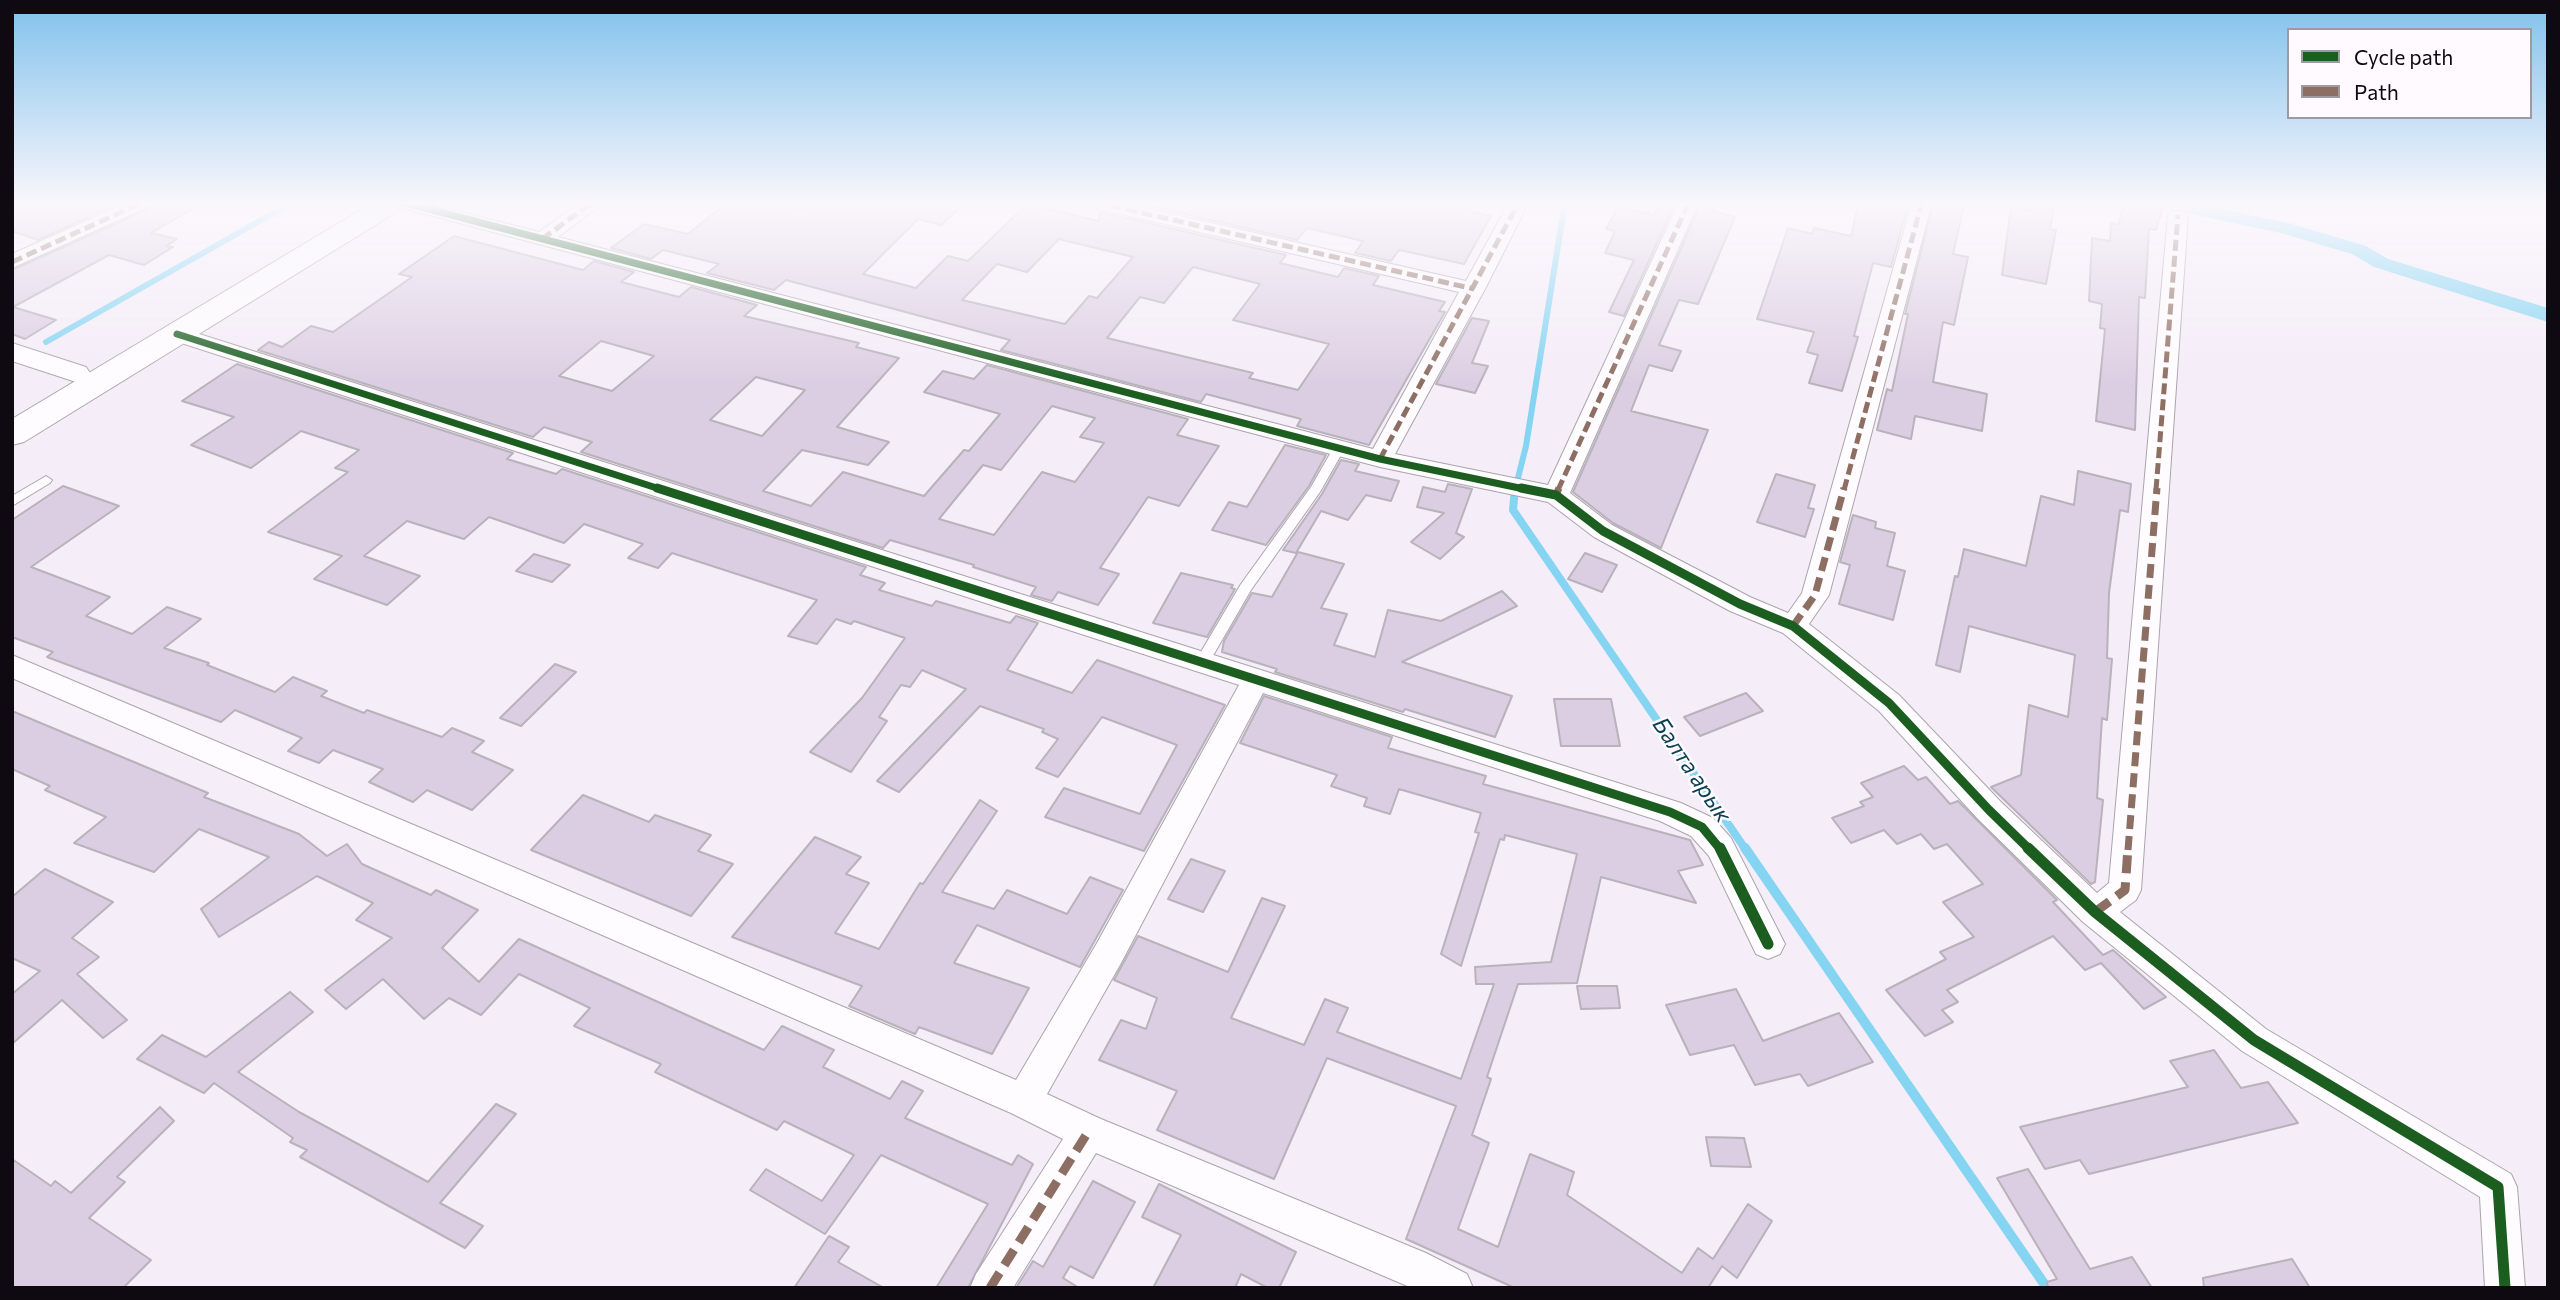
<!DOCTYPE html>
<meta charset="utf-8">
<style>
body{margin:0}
#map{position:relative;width:2560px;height:1300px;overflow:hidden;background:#f5edf8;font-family:Commissioner,sans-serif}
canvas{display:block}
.frame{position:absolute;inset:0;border:14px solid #0f0a12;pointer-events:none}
.legend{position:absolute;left:2287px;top:28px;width:245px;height:91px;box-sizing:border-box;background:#fefaff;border:2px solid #9e9aa0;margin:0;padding:9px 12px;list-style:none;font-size:21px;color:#0f0a12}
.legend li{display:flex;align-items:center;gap:14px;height:35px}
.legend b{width:35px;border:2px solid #9e9aa0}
</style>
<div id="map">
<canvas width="2560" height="1300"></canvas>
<div class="frame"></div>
<ul class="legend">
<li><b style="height:9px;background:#1b5e20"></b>Cycle path</li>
<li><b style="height:9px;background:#8d6e63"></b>Path</li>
</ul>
</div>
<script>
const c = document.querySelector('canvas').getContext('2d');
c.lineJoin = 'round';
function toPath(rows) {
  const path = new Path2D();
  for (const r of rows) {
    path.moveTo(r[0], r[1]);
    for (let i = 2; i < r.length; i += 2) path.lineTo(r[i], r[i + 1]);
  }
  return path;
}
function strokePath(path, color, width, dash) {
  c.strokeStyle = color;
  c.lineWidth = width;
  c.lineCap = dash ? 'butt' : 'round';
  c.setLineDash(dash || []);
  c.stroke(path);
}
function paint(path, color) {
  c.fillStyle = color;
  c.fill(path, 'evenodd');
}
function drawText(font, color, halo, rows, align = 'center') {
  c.font = font + ' Commissioner,sans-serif';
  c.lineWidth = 5;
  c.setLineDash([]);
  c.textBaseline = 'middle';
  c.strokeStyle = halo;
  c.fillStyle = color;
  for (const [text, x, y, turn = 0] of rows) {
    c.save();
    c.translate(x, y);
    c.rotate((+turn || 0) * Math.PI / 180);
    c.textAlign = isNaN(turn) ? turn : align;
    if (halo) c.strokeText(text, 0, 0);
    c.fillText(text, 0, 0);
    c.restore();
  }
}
const streamFar2 = toPath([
 [46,342,293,202],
 [1515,490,1526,446,1565,202]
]);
const streamFar1 = toPath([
 [1515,488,1513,510,1746,850]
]);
const stream = toPath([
 [1745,848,2047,1288]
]);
const canal = toPath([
 [2176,202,2199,202,2204,205,2292,224,2366,246,2388,259,2548,308,2548,322,2374,267,2352,254,2281,233,2191,214,2176,202]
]);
const building = toPath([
 [12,201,123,201,38,240,12,231,12,201],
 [155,201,206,201,151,233,177,239,166,246,173,247,144,265,109,255,13,307,56,320,25,339,12,334,12,270,151,208,155,201],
 [729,201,771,201,802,209,811,201,850,207,850,201,967,201,941,225,918,219,863,274,916,288,948,256,968,261,1027,204,1099,221,1100,212,1286,255,1280,263,1338,277,1344,268,1379,276,1373,285,1445,302,1439,311,1445,312,1369,445,1297,426,1301,419,1206,394,1201,402,1001,350,1010,340,786,280,774,290,707,273,719,264,663,250,651,259,611,248,644,224,688,234,729,201],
 [1059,239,1133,257,1097,298,1089,296,1065,324,962,300,997,264,1027,272,1059,239],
 [1193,267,1260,284,1233,320,1329,344,1298,390,1249,378,1253,373,1107,338,1140,297,1164,303,1193,267],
 [1129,201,1473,201,1468,211,1491,216,1464,264,1399,250,1391,261,1355,253,1363,241,1307,228,1297,240,1129,201],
 [1661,201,1676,201,1624,316,1609,312,1634,260,1605,253,1615,231,1606,229,1618,207,1654,215,1661,201],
 [1702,201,1717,201,1713,211,1735,217,1698,304,1679,300,1659,345,1681,351,1672,371,1649,365,1631,411,1708,430,1661,548,1613,523,1573,492,1702,201],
 [1859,201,1889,201,1908,205,1891,267,1873,263,1854,336,1858,337,1842,391,1809,383,1818,355,1807,352,1814,332,1757,319,1788,228,1812,234,1814,228,1851,236,1859,201],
 [1934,201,1965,201,1953,254,1968,257,1954,325,1943,322,1933,382,1987,394,1982,431,1915,416,1911,439,1877,430,1887,389,1892,391,1908,314,1905,314,1934,201],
 [2032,201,2055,201,2050,229,2056,230,2046,284,2002,275,2011,207,2030,211,2032,201],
 [2125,201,2162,209,2156,230,2149,229,2145,298,2139,297,2135,430,2096,421,2105,329,2100,328,2102,304,2089,301,2092,238,2110,241,2111,223,2118,225,2125,201],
 [454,236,583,270,594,261,634,272,621,282,679,297,691,287,757,305,744,316,859,343,856,347,899,358,837,427,889,442,868,465,802,450,763,491,811,506,843,472,924,496,964,450,969,451,1000,414,924,392,943,371,974,379,987,365,1188,419,1177,435,1219,446,1179,506,1148,497,1100,568,1119,574,1098,605,1058,592,1052,601,1031,595,1036,587,973,567,974,565,890,540,883,548,581,452,592,442,544,427,533,437,258,350,269,342,282,347,311,326,333,332,412,277,399,274,454,236],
 [601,341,654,356,612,391,559,376,601,341],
 [756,377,805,390,762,436,710,420,756,377],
 [1052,406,1095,418,1080,437,1104,443,1075,482,1042,472,994,535,939,519,983,465,1001,470,1052,406],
 [1472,318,1489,321,1472,363,1488,366,1475,393,1436,384,1472,318],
 [237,364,513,453,507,459,556,474,562,469,866,567,860,575,885,583,879,590,932,606,936,601,1010,623,1016,616,1038,623,1007,670,1072,693,1097,660,1225,705,1144,851,1045,817,1064,788,1140,814,1177,745,1102,717,1058,777,1036,768,1058,739,1042,732,1044,729,980,706,899,792,877,781,966,689,922,670,910,687,901,685,879,717,887,721,851,772,810,752,862,698,905,638,854,621,851,624,836,619,817,644,788,636,817,600,672,553,658,568,628,558,643,544,584,524,564,543,489,517,464,539,407,521,364,556,420,576,387,605,314,579,342,556,268,532,348,472,335,468,359,450,301,431,251,468,191,445,234,417,182,401,237,364],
 [1285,445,1326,455,1309,486,1266,545,1212,530,1229,502,1247,507,1285,445],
 [1341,460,1359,464,1355,471,1399,481,1391,501,1366,495,1348,520,1321,511,1296,553,1283,550,1322,494,1341,460],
 [2078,471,2131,484,2128,512,2120,510,2109,593,2107,658,2112,659,2107,720,2102,718,2097,798,2103,800,2095,882,2091,884,1991,787,2021,775,2029,705,2068,717,2075,655,1969,626,1960,672,1936,665,1955,576,1958,577,1964,549,2026,566,2041,496,2074,505,2078,471],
 [1776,474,1815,485,1808,508,1814,509,1805,537,1757,522,1776,474],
 [1448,484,1472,489,1456,533,1464,537,1440,559,1411,542,1444,513,1417,507,1423,487,1445,492,1448,484],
 [63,486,119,506,31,567,110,597,86,616,132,634,167,607,201,619,164,648,209,663,207,665,275,692,293,677,327,691,321,696,364,713,367,710,442,737,452,728,484,741,472,752,513,770,472,810,427,790,413,802,369,782,383,769,333,750,319,763,288,751,302,738,235,710,221,722,47,657,53,652,12,637,12,520,63,486],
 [1853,515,1876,522,1875,528,1895,533,1887,566,1905,571,1893,620,1839,604,1850,565,1840,562,1853,515],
 [1298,552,1344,564,1321,608,1347,614,1334,645,1375,657,1388,610,1441,621,1502,591,1517,606,1402,662,1512,696,1495,737,1405,709,1403,712,1275,672,1277,669,1222,652,1224,641,1252,593,1272,597,1298,552],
 [1585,553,1617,565,1602,592,1568,579,1585,553],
 [534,554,570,565,552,582,516,571,534,554],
 [1181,573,1233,585,1231,588,1235,589,1207,637,1153,623,1181,573],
 [555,664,576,672,521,726,500,718,555,664],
 [1746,693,1763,711,1700,736,1684,717,1746,693],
 [1264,696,1392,737,1388,748,1486,776,1483,784,1690,840,1703,865,1678,871,1696,903,1601,877,1577,983,1518,984,1487,1077,1491,1079,1472,1135,1489,1143,1458,1229,1498,1247,1530,1154,1574,1172,1567,1195,1682,1273,1698,1248,1713,1259,1748,1204,1772,1221,1737,1278,1722,1266,1708,1288,1515,1288,1406,1239,1456,1106,1327,1058,1274,1179,1157,1130,1177,1091,1099,1060,1121,1020,1146,1029,1157,998,1114,980,1138,936,1228,972,1262,898,1285,906,1231,1018,1304,1045,1325,999,1348,1008,1337,1032,1461,1079,1494,984,1476,984,1475,967,1551,962,1577,854,1505,835,1504,840,1500,839,1461,966,1441,954,1479,833,1475,832,1481,813,1399,789,1390,814,1364,806,1367,798,1331,786,1337,775,1240,743,1264,696],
 [1554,699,1611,699,1620,746,1561,746,1554,699],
 [12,711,208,793,204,797,299,834,327,856,347,844,362,864,431,895,436,890,478,910,442,948,479,982,519,939,764,1050,782,1026,834,1050,823,1067,890,1099,902,1081,923,1091,905,1118,1012,1165,1018,1155,1033,1164,968,1288,936,1288,988,1204,881,1155,825,1234,750,1190,766,1169,822,1201,854,1155,784,1121,777,1130,655,1072,661,1064,574,1026,590,1008,519,974,481,1015,449,998,424,1019,383,979,346,1009,325,990,392,938,356,920,373,903,317,876,219,937,201,909,269,857,199,829,154,872,74,843,106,817,45,790,50,786,12,769,12,711],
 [1904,766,1918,780,1926,777,1950,804,1958,801,2057,900,2053,902,2103,955,2113,950,2166,997,2144,1009,2101,963,2085,970,2053,936,1947,990,1958,1002,1942,1010,1953,1022,1925,1036,1886,990,1946,959,1940,952,1974,937,1943,902,1983,884,1947,844,1934,849,1921,834,1897,844,1884,830,1851,843,1832,818,1864,806,1860,802,1873,797,1861,783,1904,766],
 [583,795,649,822,655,815,711,835,698,851,733,864,691,916,531,850,583,795],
 [980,800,997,811,942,892,994,909,1007,890,1067,914,1090,877,1123,890,1080,967,977,925,954,963,1029,988,992,1054,919,1027,915,1034,849,1006,862,986,732,937,815,837,861,857,846,874,869,883,835,933,879,949,920,883,923,884,980,800],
 [1191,859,1225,871,1203,912,1168,899,1191,859],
 [45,869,113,902,72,938,99,957,77,974,127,1020,103,1038,62,1000,12,1044,12,994,40,971,12,958,12,897,45,869],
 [1577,986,1617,986,1620,1008,1581,1009,1577,986],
 [1736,989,1763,1041,1839,1013,1873,1062,1808,1086,1800,1074,1755,1085,1734,1045,1690,1055,1666,1005,1736,989],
 [290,992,313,1012,238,1072,299,1112,428,1182,496,1104,516,1114,440,1203,483,1226,465,1248,300,1157,307,1150,290,1142,293,1138,214,1083,204,1093,137,1059,162,1035,206,1057,290,992],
 [2214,1050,2241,1088,2268,1082,2298,1123,2089,1174,2080,1160,2045,1169,2020,1127,2188,1087,2170,1061,2214,1050],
 [160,1107,174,1121,117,1177,125,1182,89,1218,151,1260,123,1288,12,1288,12,1159,51,1186,55,1181,71,1193,160,1107],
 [1706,1137,1744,1138,1751,1167,1711,1166,1706,1137],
 [2028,1169,2090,1269,2132,1257,2152,1288,2048,1288,2047,1282,2057,1279,1997,1178,2028,1169],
 [1093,1181,1135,1202,1093,1278,1070,1266,1063,1278,1079,1288,1016,1288,1033,1261,1043,1267,1093,1181],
 [1159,1184,1296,1252,1279,1288,1268,1288,1241,1274,1235,1288,1153,1288,1181,1235,1142,1217,1159,1184],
 [829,1236,849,1247,838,1262,884,1288,794,1288,829,1236],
 [2292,1259,2310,1288,2204,1288,2203,1278,2292,1259]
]);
const service = toPath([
 [1339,444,1345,448,1320,492,1251,590,1207,666,1197,666,1195,662,1241,584,1311,487,1335,445,1339,444],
 [46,476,52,480,50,483,12,506,12,496,46,476]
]);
const minor = toPath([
 [128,202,153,202,150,206,12,268,12,254,128,202],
 [392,202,423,202,539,232,581,202,603,202,600,206,558,237,1373,449,1459,292,1095,208,1088,206,1085,202,1119,202,1466,281,1509,202,1529,202,1485,289,1395,454,1548,485,1679,202,1699,202,1570,493,1612,525,1750,597,1788,613,1802,593,1912,202,1932,202,1829,595,1809,624,1899,695,2000,801,2097,893,2109,883,2168,215,2171,211,2185,211,2188,215,2141,890,2136,900,2120,912,2266,1029,2511,1174,2517,1187,2525,1288,2485,1288,2480,1197,2242,1051,2083,922,1978,819,1879,711,1783,633,1730,611,1594,537,1548,502,1380,467,395,206,392,202],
 [177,327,1681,803,1713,818,1731,838,1785,944,1780,954,1768,959,1756,954,1709,856,1691,836,1660,821,1263,693,1121,963,1047,1094,1101,1119,1426,1253,1467,1274,1473,1288,1412,1288,1096,1153,1013,1288,970,1288,976,1274,1063,1139,1011,1113,12,678,12,655,1016,1080,1097,943,1239,685,169,339,166,334,169,329,177,327]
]);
const tertiary = toPath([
 [12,343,86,367,90,373,86,379,76,382,12,361,12,343]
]);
const trunk = toPath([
 [374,202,407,202,403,208,24,442,12,445,12,419,374,202]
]);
const quietFar2 = toPath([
 [1095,202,1474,289],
 [542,239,593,202],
 [12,262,143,202],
 [1380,459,1519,202],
 [1558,490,1689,202],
 [1844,490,1922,202],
 [2156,490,2178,215]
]);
const quietFar1 = toPath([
 [1556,495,1559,488],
 [1793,626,1815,595,1844,488],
 [2128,850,2157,488]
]);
const quiet = toPath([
 [2095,912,2125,890,2128,848],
 [990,1288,1088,1132]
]);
const cyclewayFar2 = toPath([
 [402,202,1380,459,1529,490],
 [177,334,663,490]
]);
const cyclewayFar1 = toPath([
 [657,488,1670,812,1702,827,1721,850],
 [1521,488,1556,495,1603,531,1740,604,1793,626,1889,703,1989,810,2030,850]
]);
const cycleway = toPath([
 [1720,848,1768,944],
 [2028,848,2095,912,2254,1040,2498,1187,2505,1288]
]);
const waterNames = [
 ["Балта арык",1692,770,56]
];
strokePath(streamFar2, '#84d4f2', 6);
strokePath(streamFar1, '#84d4f2', 8);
strokePath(stream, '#84d4f2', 10);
paint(canal, '#84d4f2');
paint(building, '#dccee2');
strokePath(building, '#b8b2bb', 2);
strokePath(service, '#aaa4ac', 2);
strokePath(minor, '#aaa4ac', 2);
strokePath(tertiary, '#aaa4ac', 2);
strokePath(trunk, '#aaa4ac', 2);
paint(service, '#fefcfe');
paint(minor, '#fefcfe');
paint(tertiary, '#fefcfe');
paint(trunk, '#fefcfe');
strokePath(quietFar2, '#8d6e63', 5, [11, 5]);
strokePath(quietFar1, '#8d6e63', 7, [14, 7]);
strokePath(quiet, '#8d6e63', 9, [18, 9]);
strokePath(cyclewayFar2, '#1b5e20', 7);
strokePath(cyclewayFar1, '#1b5e20', 9);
strokePath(cycleway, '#1b5e20', 11);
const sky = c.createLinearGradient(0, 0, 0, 384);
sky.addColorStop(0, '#80c1ec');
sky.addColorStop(0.53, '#faf7fc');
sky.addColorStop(1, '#faf7fc00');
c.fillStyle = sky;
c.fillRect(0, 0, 2560, 384);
drawText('italic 23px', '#0a4050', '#fefaff', waterNames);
</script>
